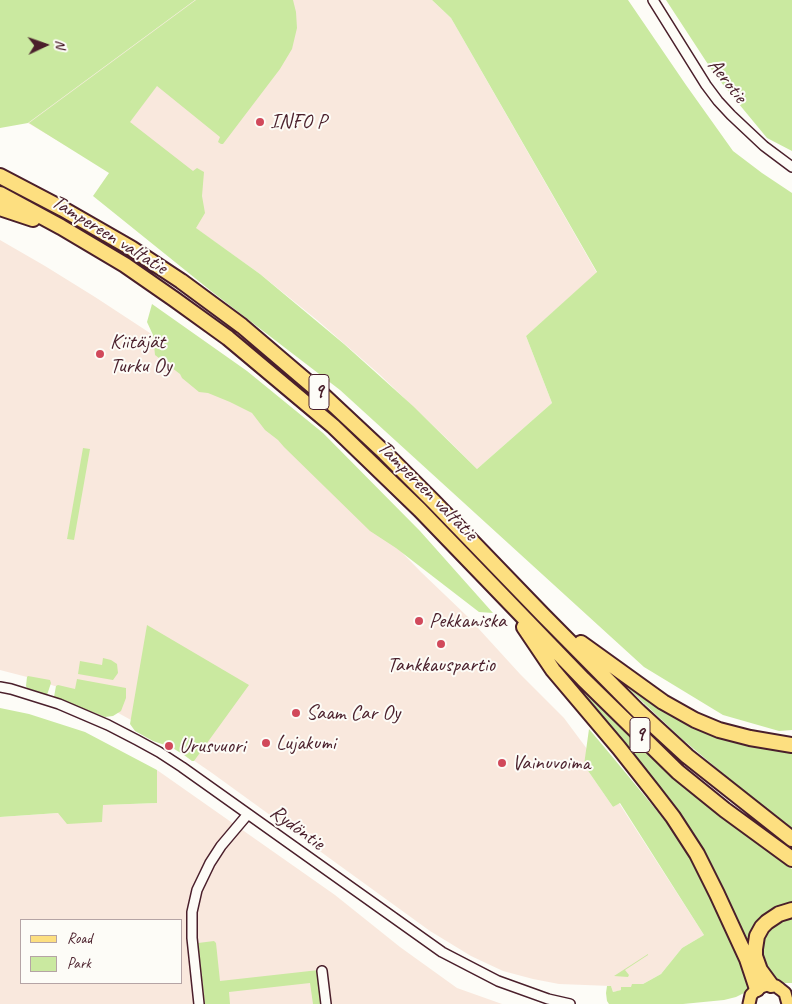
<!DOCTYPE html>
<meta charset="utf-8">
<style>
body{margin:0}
#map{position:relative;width:792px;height:1004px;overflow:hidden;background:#fdfcf7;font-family:Caveat,sans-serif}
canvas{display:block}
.legend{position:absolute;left:20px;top:919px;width:162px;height:65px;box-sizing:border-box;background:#fdfcf7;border:1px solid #b5a4a5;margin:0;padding:6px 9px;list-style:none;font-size:15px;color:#4a1f2b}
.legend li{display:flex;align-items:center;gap:10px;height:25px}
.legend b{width:25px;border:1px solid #b5a4a5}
.north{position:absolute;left:20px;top:20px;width:50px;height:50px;-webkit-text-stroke:4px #fdfcf7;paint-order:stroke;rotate:87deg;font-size:14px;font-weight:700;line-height:20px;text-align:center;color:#4a1f2b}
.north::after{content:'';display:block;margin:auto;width:18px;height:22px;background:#4a1f2b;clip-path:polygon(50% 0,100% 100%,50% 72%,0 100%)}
</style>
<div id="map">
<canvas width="792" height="1004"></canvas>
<ul class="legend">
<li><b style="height:6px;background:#fddf80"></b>Road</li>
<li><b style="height:14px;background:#cae9a0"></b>Park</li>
</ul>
<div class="north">N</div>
</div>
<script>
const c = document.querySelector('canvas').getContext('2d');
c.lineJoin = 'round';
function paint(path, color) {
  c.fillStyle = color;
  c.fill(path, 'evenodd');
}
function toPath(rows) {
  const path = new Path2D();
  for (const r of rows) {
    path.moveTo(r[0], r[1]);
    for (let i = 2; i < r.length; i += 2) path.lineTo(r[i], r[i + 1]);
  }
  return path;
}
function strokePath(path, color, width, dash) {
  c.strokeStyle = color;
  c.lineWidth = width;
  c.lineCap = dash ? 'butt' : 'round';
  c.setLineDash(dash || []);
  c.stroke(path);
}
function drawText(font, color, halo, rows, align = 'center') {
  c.font = font + ' Caveat,sans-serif';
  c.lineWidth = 4;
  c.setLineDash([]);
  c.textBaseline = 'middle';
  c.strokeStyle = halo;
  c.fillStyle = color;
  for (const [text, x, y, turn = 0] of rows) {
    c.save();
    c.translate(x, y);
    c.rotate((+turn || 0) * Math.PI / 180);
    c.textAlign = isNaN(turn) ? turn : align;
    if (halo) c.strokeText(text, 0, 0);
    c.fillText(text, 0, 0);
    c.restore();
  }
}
const built = toPath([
 [195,0,432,0,451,18,597,273,526,336,552,403,477,469,445,437,379,374,317,320,260,274,201,232,141,191,110,172,28,123],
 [0,240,45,266,95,297,153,335,246,407,378,528,421,572,468,617,520,674,564,718,590,753,584,765,613,807,619,803,704,935,682,948,661,974,643,984,632,984,632,987,621,987,622,990,613,992,611,986,559,984,533,979,503,971,471,956,430,931,212,773,151,731,111,709,70,691,27,677,0,670],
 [157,770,335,895,400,947,457,988,502,1004,0,1004,0,817,58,813,101,822,102,805,157,803],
 [21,920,181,920,181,983,21,983]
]);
const green = toPath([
 [0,0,195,0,28,123,0,128],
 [196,0,293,0,296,12,297,28,292,49,280,69,223,144,221,144,218,142,220,137,157,86,130,122,193,171,197,168,204,172,202,196,205,213,196,228,260,274,344,344,413,406,477,469,552,403,526,336,597,272,451,18,432,0,628,0,686,85,733,151,762,173,792,193,792,730,779,731,723,715,644,667,340,390,211,291,93,196,109,173,29,123],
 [666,0,792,0,792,151,767,138,715,75],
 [152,304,247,371,323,433,420,531,493,613,479,612,396,548,370,531,284,447,278,440,265,430,252,413,230,402,208,393,199,392,182,378,180,374,155,355,153,335,147,322],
 [83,448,90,449,74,540,67,539],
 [147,625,249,685,194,761,192,761,184,755,171,747,171,745,166,743,165,745,153,741,135,731,130,724],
 [103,658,111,660,117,664,118,673,113,680,78,674,80,661,102,665],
 [558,667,665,771,692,794,723,819,792,869,792,908,779,911,752,955,726,902],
 [28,676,50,680,51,683,47,695,27,688,26,686,27,677],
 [615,676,659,706,792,749,792,828,751,797,682,739],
 [77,679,126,688,126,698,121,711,113,716,105,717,54,697,56,686,58,685,75,689],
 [0,708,29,714,85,732,157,770,157,803,103,805,102,822,67,824,58,813,0,817],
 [589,729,615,760,681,840,741,957,750,987,746,992,736,997,724,1000,683,1004,609,1004,607,1001,606,993,607,986,611,986,613,992,621,990,621,987,631,987,632,984,643,984,661,974,682,948,704,935,620,803,613,807,584,765],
 [792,915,792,983,785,983,776,980,772,977,764,967,760,946,772,923],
 [214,941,216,943,220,981,319,970,323,1004,313,1004,310,983,229,992,230,1004,205,1004,198,943],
 [648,954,648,955,625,970,629,975,628,977,614,976]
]);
const minor = toPath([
 [653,0,706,85,718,101,731,115,764,146,792,167],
 [0,687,11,689,59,704,108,725,137,740,159,752,182,767,442,952,498,981,548,999,570,1004],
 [322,971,326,1004],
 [199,1004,192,938,192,912,197,890,210,863,221,846,248,814]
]);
const major = toPath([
 [749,1004,751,995,754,992,761,987,767,985,776,986,780,989,785,993,788,1004]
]);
const highway = toPath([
 [0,176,63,209,131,248,181,281,242,326,323,395,385,453,434,502,543,615,638,711,687,756,792,839],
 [0,194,61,227,125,265,174,299,228,338,333,426,420,510,583,679,678,772,725,810,792,859],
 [0,208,33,219],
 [524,627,553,670,619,748,653,791,673,817,697,854,717,894,747,959,757,989],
 [581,643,663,702,695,720,719,730,750,738,792,745],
 [771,985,760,970,755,956,755,949,757,936,762,927,767,922,779,914,792,910]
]);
const markers = [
 [260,122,5,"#d1495b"],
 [100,354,5,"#d1495b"],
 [419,621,5,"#d1495b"],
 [441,644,5,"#d1495b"],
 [296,713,5,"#d1495b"],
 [266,743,5,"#d1495b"],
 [169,746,5,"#d1495b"],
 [502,763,5,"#d1495b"]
];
const shields = [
 [319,392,20],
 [640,735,20]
];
const shieldNames = [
 ["9",319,392],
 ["9",640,735]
];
const streetNames = [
 ["Aerotie",727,81,52],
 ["Tampereen valtatie",109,235,32],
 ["Tampereen valtatie",427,491,45],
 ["Rydöntie",297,828,36]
];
const poiNames = [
 ["INFO P",270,122],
 ["Kiitäjät",110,342],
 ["Turku Oy",110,366],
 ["Pekkaniska",429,621],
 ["Tankkauspartio",441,665,"center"],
 ["Saam Car Oy",306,713],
 ["Lujakumi",276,743],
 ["Urusvuori",179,746],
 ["Vainuvoima",512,763]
];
paint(built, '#f9e8dd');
paint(green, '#cae9a0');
strokePath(minor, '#4a1f2b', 12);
strokePath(major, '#4a1f2b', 15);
strokePath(highway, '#4a1f2b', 18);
strokePath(minor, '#fdfcf7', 9);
strokePath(major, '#fddf80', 11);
strokePath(highway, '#fddf80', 14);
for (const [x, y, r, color] of markers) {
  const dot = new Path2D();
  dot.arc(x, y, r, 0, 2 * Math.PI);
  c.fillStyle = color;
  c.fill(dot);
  strokePath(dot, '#fdfcf7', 2);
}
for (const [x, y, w] of shields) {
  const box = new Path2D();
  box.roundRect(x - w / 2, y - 17.5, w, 35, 4);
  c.fillStyle = '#fdfcf7';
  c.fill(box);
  strokePath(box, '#4a1f2b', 1);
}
drawText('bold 20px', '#4a1f2b', null, shieldNames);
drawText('21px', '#4a1f2b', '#fdfcf7', streetNames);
drawText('21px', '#4a1f2b', '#fdfcf7', poiNames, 'left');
</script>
